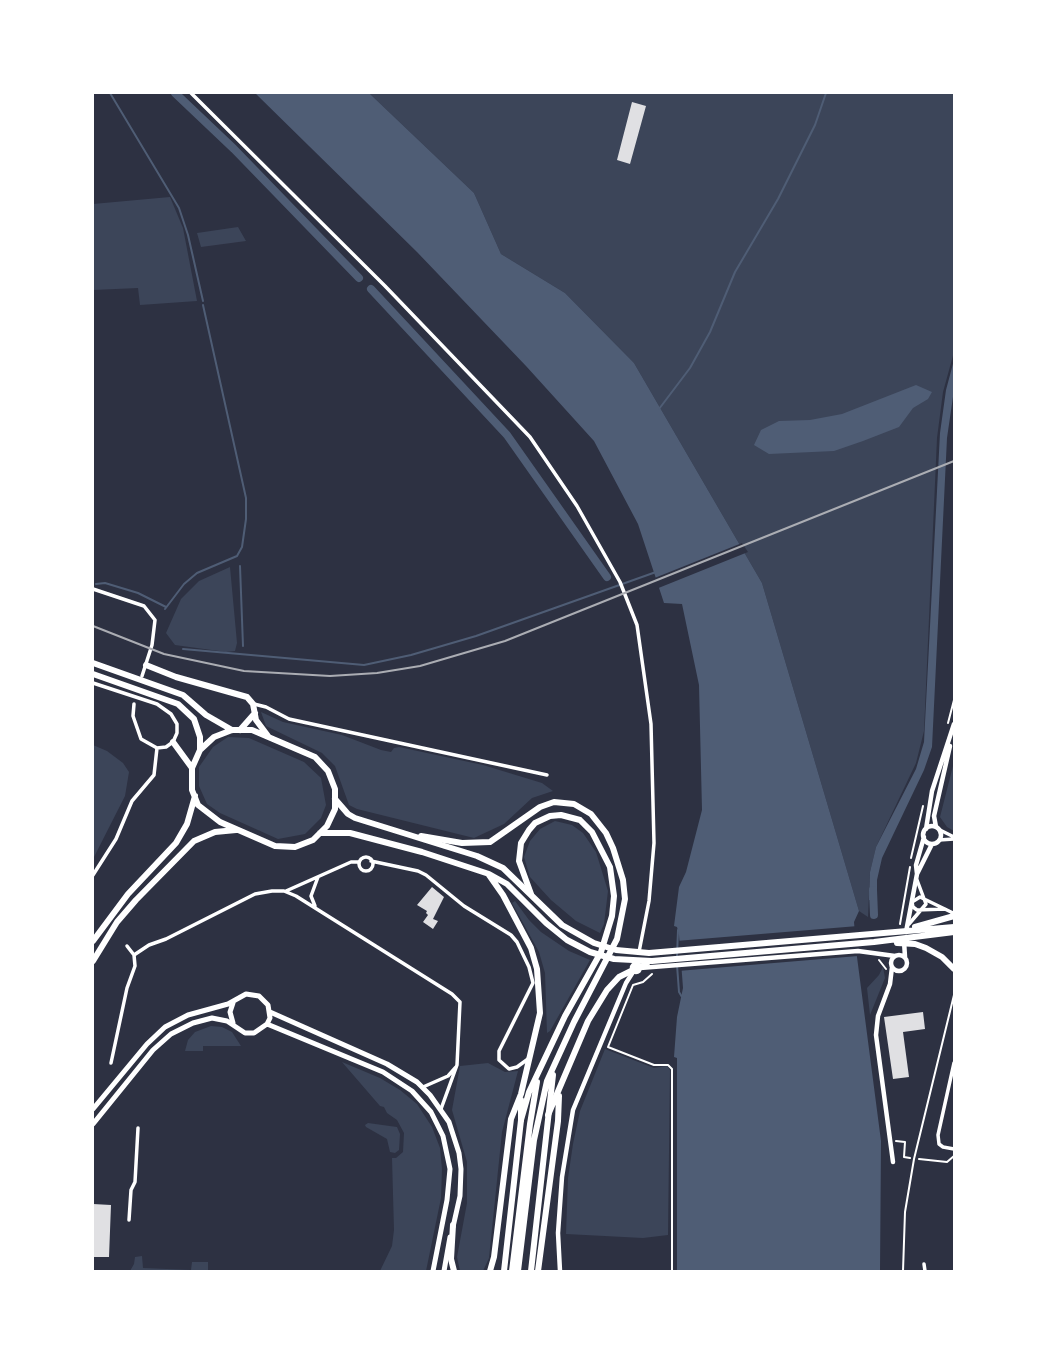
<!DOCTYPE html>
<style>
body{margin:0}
#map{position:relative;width:1047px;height:1364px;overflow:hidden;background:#2d3142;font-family:"PT Sans Narrow",sans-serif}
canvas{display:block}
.frame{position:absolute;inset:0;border:94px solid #fff;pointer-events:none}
</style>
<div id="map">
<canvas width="1047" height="1364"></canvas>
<div class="frame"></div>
</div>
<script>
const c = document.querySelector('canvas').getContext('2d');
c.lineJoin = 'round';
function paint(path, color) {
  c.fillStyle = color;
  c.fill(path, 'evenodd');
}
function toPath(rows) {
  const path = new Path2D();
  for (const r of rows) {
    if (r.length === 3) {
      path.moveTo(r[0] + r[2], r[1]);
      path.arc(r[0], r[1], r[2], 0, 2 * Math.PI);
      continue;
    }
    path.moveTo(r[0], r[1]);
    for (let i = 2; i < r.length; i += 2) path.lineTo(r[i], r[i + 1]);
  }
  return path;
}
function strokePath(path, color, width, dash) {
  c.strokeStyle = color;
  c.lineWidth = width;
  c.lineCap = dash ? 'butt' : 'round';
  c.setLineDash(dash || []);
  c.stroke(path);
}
const green = toPath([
 [369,93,954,93,954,352,943,392,937,438,924,731,916,763,876,847,870,872,868,917,859,911,762,583,634,363,565,293,501,254,474,193],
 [170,197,183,228,197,301,140,305,138,288,93,290,93,204],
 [238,227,246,241,201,247,197,233],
 [230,567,237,643,235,651,226,652,175,645,166,633,181,599,199,581],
 [261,712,283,722,342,735,381,750,391,752,394,748,399,747,483,765,542,783,553,791,532,798,504,824,474,838,357,809,349,805,335,766,322,753,266,726],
 [228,737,249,738,304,762,321,778,326,805,321,818,305,834,278,839,220,813,207,804,199,786,199,767,213,747],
 [93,745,107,751,123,763,129,772,125,796,93,859],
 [954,762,954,831,947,827,940,817],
 [555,821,572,825,583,833,596,852,608,891,604,924,600,933,576,921,551,900,530,877,524,857,530,841,540,829],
 [515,901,529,920,541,932,569,951,590,960,550,1031,547,1033,545,973,539,952,512,903],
 [883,967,885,978,870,1015,867,988,879,975],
 [211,1026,222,1027,232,1032,241,1046,203,1046,203,1051,185,1051,188,1040,195,1032],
 [605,1049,654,1068,667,1066,670,1070,668,1235,643,1238,566,1234,568,1178,573,1144,580,1111],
 [342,1062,380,1078,400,1090,417,1104,432,1127,440,1148,442,1169,441,1198,426,1271,380,1271,392,1246,394,1230,392,1158,396,1158,403,1152,404,1133,397,1120,387,1113,384,1107,380,1106],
 [488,1063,505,1072,518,1071,502,1132,489,1258,483,1271,460,1271,457,1257,467,1203,467,1162,452,1110,460,1066],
 [368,1123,397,1127,400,1134,399,1150,395,1153,390,1152,387,1139,366,1127,365,1125],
 [142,1256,143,1268,191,1270,192,1262,208,1262,208,1271,130,1271,134,1264,135,1257]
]);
const water = toPath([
 [255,93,369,93,474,193,501,254,565,293,634,363,762,583,859,911,854,922,857,957,881,1141,880,1271,677,1271,677,1058,674,1057,677,1017,683,988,679,935,677,927,674,926,679,887,686,872,702,810,699,685,682,604,664,603,638,524,594,441,526,366,417,252],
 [954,360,954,390,947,438,932,747,924,770,882,858,877,880,877,900,869,900,870,872,876,847,916,769,924,742,940,433,946,390],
 [916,385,932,392,928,399,913,408,899,427,863,441,834,451,769,454,754,445,761,430,779,421,810,420,842,414]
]);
const pier = toPath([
 [742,543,748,552,656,589,652,579],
 [858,926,860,950,858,951,858,956,678,971,676,941]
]);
const stream = toPath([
 [110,93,179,208,188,235,203,301],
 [659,409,690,368,710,332,735,272,778,199,815,125,826,93],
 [240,566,243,646],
 [96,584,105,583,138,593,166,607],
 [165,609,184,584,197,573,237,556,242,547,246,519,246,498,203,305],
 [183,649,364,665,411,655,476,636,656,572],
 [677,956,678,930],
 [677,965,679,992,682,997]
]);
const canal = toPath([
 [175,93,234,149,359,278],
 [371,289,507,435,607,577],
 [873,890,874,915]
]);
const building = toPath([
 [632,102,646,106,630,164,617,160],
 [432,887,444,897,433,919,438,921,433,929,423,922,428,915,426,913,427,911,417,905],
 [923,1012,925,1029,903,1032,909,1077,893,1079,884,1017],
 [93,1204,111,1205,109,1257,93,1257]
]);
const path = toPath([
 [948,723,954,700],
 [911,858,923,806],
 [900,924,910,867],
 [879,960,886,969],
 [652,974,643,982,633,985,608,1047,654,1065,668,1065,672,1069,672,1271],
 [896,1141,905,1142,904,1157,910,1158],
 [919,1159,947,1162,954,1156]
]);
const service = toPath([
 [93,907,93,915],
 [903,1271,905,1212,914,1159,954,995]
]);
const minor = toPath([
 [191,93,385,286,530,437,577,506,620,582,637,625,651,724,654,843,649,901,639,952],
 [93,589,144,606,155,620,152,645,142,676],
 [93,683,157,704,171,714,177,724,177,733,173,742,166,747,157,748,141,739,133,716,134,704],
 [254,704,266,707,289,719,547,775],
 [940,830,954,837],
 [939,840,954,839],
 [366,864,7],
 [371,861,418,871,426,875,464,906,511,935,517,942,529,967,533,983,499,1051,499,1060,509,1069,517,1067,528,1059],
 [93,875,116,839,132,801,154,775,157,748],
 [286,891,351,862,359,862],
 [315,906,311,896,318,877],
 [945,909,917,910,913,907,912,902,920,897,951,912,954,914],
 [909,924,926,904,917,880],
 [134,955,149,945,166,939,255,894,272,891,284,891,296,896,452,994,460,1002,457,1065,441,1109],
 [111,1063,127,988,135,966,134,955,127,946],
 [954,1063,938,1135,939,1144,943,1147,954,1149],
 [423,1087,448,1076,456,1067],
 [129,1220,131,1190,135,1182,138,1128],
 [924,1264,925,1271]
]);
const tertiary = toPath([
 [932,835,9],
 [936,827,934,816,950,746],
 [926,829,932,791,954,724],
 [917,874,932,844],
 [906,932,917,874,916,865,924,837],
 [904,941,905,957],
 [899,963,8],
 [636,968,4],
 [892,967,890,984,878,1016,876,1035,893,1162],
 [640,968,858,951,895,956],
 [560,1271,558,1233,562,1177,573,1110,626,983,633,972]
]);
const secondary = toPath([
 [270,1012,387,1064,417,1082,430,1095,449,1122,459,1153,461,1169,460,1196,453,1227],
 [233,1023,230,1012,233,1003],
 [267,1024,383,1072,412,1091,431,1112,443,1136,450,1169,447,1200,433,1271],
 [93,1109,147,1044,165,1027,188,1015,228,1004,246,994,259,996,268,1005,270,1018,267,1024,254,1033,245,1033,227,1021,212,1018,193,1023,171,1034,153,1050,93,1124],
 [444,1271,450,1237]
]);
const primary = toPath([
 [421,836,462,843,490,842,540,807,554,802,574,804,591,814,606,833,613,848,623,880,625,899,617,939,574,1022,547,1081,534,1140,518,1271],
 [504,1271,521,1120,529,1092,565,1016,601,952,612,916,614,896,610,867,592,832,580,820,561,815,550,816,535,823,529,830,521,843,519,861,531,894],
 [512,1271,530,1124,537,1082],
 [531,1271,553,1075]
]);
const trunk = toPath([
 [93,663,183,695,206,715,232,730],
 [146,665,176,677,247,697,253,704,256,720,268,736],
 [93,674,178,704,194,719,200,737,200,750],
 [232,730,252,730,315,757,328,771,335,789,335,809,327,826,313,840,295,847,275,846,220,822,198,805,192,790,192,768,200,750,214,737,232,730],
 [240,730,255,713],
 [173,742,192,768],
 [335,799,348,814,355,818,477,856,503,868,562,925,594,943,616,950,649,953,954,927],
 [320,833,350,833,422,852,489,874,507,884,546,923,567,940,590,952,614,959,652,961,874,942,954,932],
 [489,875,503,895,531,948,537,969,540,1013,521,1094,511,1119,494,1257,490,1271],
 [915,927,954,916],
 [93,941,128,894,176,843,187,824,195,796],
 [897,943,915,944,926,948,942,957,954,969],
 [93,961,117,922,136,900,194,841,215,832,236,830],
 [521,1100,521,1120],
 [548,1115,588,1021,607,990,619,977,647,963],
 [453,1225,451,1259,454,1271],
 [538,1271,558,1121,559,1096]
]);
const rail = toPath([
 [93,626,164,654,244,671,330,676,377,673,420,666,505,641,954,461]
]);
paint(green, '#3c4559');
paint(water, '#4f5d75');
paint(pier, '#2d3142');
strokePath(stream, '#4f5d75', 2);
strokePath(canal, '#4f5d75', 8);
paint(building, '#e0e0e3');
strokePath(path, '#fff', 2);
strokePath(service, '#fff', 2);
strokePath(minor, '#fff', 3.5);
strokePath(tertiary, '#fff', 4.5);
strokePath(secondary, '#fff', 5);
strokePath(primary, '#fff', 6);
strokePath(trunk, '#fff', 6);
strokePath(rail, '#abadb3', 2);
</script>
